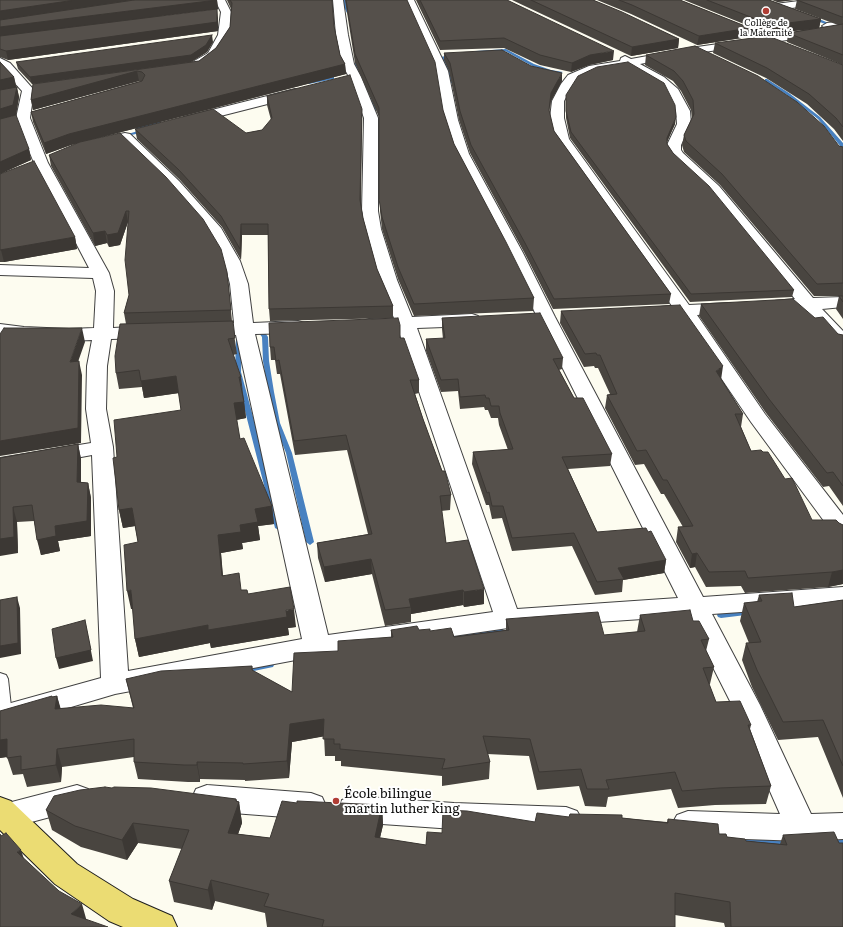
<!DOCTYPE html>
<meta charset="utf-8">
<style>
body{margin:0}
canvas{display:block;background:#fdfcf0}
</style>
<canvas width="843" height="927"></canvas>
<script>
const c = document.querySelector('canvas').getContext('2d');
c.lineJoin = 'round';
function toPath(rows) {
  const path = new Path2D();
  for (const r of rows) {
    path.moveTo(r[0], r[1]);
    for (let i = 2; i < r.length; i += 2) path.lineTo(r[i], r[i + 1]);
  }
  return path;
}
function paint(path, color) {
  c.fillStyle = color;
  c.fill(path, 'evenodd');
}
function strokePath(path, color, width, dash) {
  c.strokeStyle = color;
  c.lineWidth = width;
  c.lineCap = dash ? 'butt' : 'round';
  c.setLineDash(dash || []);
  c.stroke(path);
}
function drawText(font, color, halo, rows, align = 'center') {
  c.font = font + ' Literata,serif';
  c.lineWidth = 4;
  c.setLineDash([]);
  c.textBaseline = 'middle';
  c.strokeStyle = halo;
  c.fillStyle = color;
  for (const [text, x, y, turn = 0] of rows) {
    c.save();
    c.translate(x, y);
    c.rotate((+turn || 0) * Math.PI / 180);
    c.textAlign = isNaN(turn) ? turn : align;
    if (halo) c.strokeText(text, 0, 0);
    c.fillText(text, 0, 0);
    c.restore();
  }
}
const stream = toPath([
 [343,0,347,0,346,3,350,14,347,13,342,3,343,0],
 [815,18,817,18,833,25,830,26,815,20,815,18],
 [506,49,534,64,551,70,563,72,561,73,551,72,532,66,505,51,476,53,474,52,476,51,506,49],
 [453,55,455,56,454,57,444,58,455,83,453,84,451,83,440,57,453,55],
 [355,57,358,58,359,68,364,75,369,95,377,109,376,110,374,110,365,95,360,75,355,68,355,57],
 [333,77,334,77,334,79,309,84,307,83,333,77],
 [765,79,767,79,789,93,820,117,843,143,843,147,841,147,818,119,787,95,765,81,765,79],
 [158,121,160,121,160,123,137,129,135,128,158,121],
 [138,131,140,131,140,133,123,137,121,136,138,131],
 [271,330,274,332,273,333,266,334,268,337,269,361,274,392,280,423,292,453,314,542,310,545,306,542,286,453,274,423,268,392,263,361,262,337,259,333,262,331,271,330],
 [239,336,242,338,241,372,283,528,279,530,275,528,235,372,236,338,239,336],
 [751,609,754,610,755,612,754,614,721,618,718,617,717,615,718,613,721,612,751,609],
 [500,628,503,629,504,631,503,633,500,634,445,641,442,640,441,638,442,636,445,635,500,628],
 [270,662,273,663,274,665,273,667,244,673,241,672,240,670,241,668,244,667,270,662],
 [737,836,789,839,793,840,794,843,793,846,789,847,737,844,733,843,732,840,733,837,737,836],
 [829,838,843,838,843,846,829,846,825,845,824,842,825,839,829,838]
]);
const service = toPath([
 [0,673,6,675,8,679,12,716,10,721,4,723,0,721,0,673]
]);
const minor = toPath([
 [215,0,225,0,231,12,230,35,216,57,197,70,189,70,187,67,189,64,208,53,218,35,221,12,215,0],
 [333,0,343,0,348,35,354,64,361,77,378,118,378,211,381,229,397,280,412,317,472,314,478,316,481,320,478,324,472,326,417,328,517,609,678,598,537,317,507,253,455,154,444,120,436,71,404,0,414,0,448,71,458,120,469,154,523,253,555,317,703,597,843,587,843,605,712,614,760,705,811,814,843,813,843,839,802,841,688,837,677,833,672,824,677,815,688,811,780,814,732,705,687,616,508,628,317,656,115,694,0,728,0,706,101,678,92,455,0,472,0,458,91,443,86,409,87,366,92,340,69,341,24,339,0,336,0,324,24,327,69,329,94,328,96,291,93,278,0,275,0,265,89,268,34,163,16,118,22,91,0,67,0,58,10,63,34,90,30,118,48,163,109,273,114,291,113,328,148,326,155,328,157,332,155,336,148,338,111,339,107,366,106,409,113,447,128,671,302,639,236,335,205,336,198,334,196,330,198,326,205,324,234,323,230,284,224,261,206,230,169,187,120,140,118,137,120,134,125,133,130,134,179,181,221,228,240,261,248,284,253,323,298,321,305,323,307,327,305,331,298,333,255,334,328,635,493,612,398,329,369,331,362,329,360,325,362,321,369,319,394,318,379,280,365,229,362,211,364,118,349,77,342,64,336,35,333,0],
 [807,0,837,0,832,3,775,10,770,7,775,4,807,0],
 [843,21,843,27,827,29,822,26,827,23,843,21],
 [818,30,824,33,822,35,697,53,640,64,664,77,678,89,690,111,691,124,681,145,681,150,683,153,719,186,813,298,843,297,843,307,822,309,843,331,843,348,836,346,803,310,770,311,764,310,761,306,764,302,795,299,709,192,673,159,667,150,667,145,677,124,676,111,669,94,656,83,627,66,596,72,576,81,571,88,564,101,564,118,569,139,689,305,730,303,736,304,739,308,736,312,730,313,697,315,765,414,843,515,843,539,835,536,751,422,679,316,654,317,648,316,645,312,648,308,672,306,555,139,550,118,552,101,561,84,568,75,589,66,620,61,621,58,625,56,631,59,697,47,818,30],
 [295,89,299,90,301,93,299,96,189,124,184,123,182,120,184,117,295,89],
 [77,785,88,789,92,798,88,807,5,829,0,827,0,805,77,785],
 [207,785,311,793,322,797,326,806,322,815,311,819,207,811,196,807,192,798,196,789,207,785],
 [353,796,454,803,566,807,577,811,582,820,577,829,566,833,454,829,353,822,342,818,338,809,342,800,353,796]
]);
const primary = toPath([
 [0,797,11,801,77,864,133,899,172,916,177,927,123,927,109,921,55,884,0,830,0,797]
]);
const wall = toPath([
 [0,0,217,0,218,9,157,16,218,18,218,31,8,60,0,57],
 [227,0,332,0,334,26,340,55,345,64,346,74,71,145,46,154,33,122,31,112,141,81,139,81,33,110,31,100,33,84,199,61,216,48,230,27,231,9],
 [345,0,407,0,454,144,534,298,533,311,414,316,398,279,382,229,380,211,379,117,355,63],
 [416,0,507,0,613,60,589,65,571,72,540,65,504,48,440,50],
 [512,0,593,0,679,39,678,48,631,56],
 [597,0,680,0,750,28,748,37,697,45,631,14],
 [684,0,769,0,821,19,819,28,838,25,795,9,797,0,843,0,843,65,787,42,788,33,802,30,769,34],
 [772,0,794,0,777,2],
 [213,42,207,52,191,62,32,84,18,69,16,62],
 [715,43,843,65,843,141,834,129,807,104,766,78,713,53],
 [444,53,531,66,562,81,551,101,549,111,554,131,671,294,669,304,553,309,524,252,470,153,459,120,449,71,444,60],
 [646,55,839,146,843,147,843,319,836,309,839,296,841,296,814,296,720,185,684,152,682,145,684,135,692,118,691,110,681,91,673,81,645,65],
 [0,62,14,77,19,97,16,115,5,118,29,149,31,160,0,174,75,237,77,249,4,262,0,262],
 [566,95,675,124,667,142,667,144,673,153,794,290,792,297,690,302,570,138,566,118],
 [267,96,362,109,361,203,363,218,377,269,393,306,393,318,270,321,269,309,268,235,242,235,241,260,222,227,180,180,137,139,135,129,246,133,262,130,271,120,267,105],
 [49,155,227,272,232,321,237,354,233,355,243,393,246,418,236,420,240,439,272,506,274,524,258,526,260,540,242,543,243,549,221,553,223,575,241,590,248,594,296,627,288,628,289,635,211,648,210,643,139,657,135,639,133,609,131,609,138,542,135,526,123,528,119,510,117,457,181,410,179,393,144,398,142,387,119,389,116,373,126,324,124,313,129,295,128,222,120,245,109,247,107,243,95,246,51,166],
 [701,304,815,318,838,334,843,335,843,506,829,486,823,487,766,413,699,316],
 [561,311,721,379,743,414,741,427,751,451,812,520,839,523,843,525,843,584,828,587,745,593,741,586,706,587,695,567,690,568,676,542,678,527,683,527,664,494,661,494,644,464,635,465,605,408,607,395,610,394,598,368,595,368,594,366,584,367,560,323],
 [442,318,563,358,562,369,559,370,574,398,612,454,610,466,568,469,597,532,666,560,664,573,623,580,622,592,595,595,572,546,512,551,502,518,492,519,489,505,486,505,472,464,473,452,508,450,499,425,498,418,491,418,488,410,485,410,484,407,460,409,458,391,441,392,426,351,426,339,443,339,442,329],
 [400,338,419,380,419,393,415,394,423,419,451,495,450,510,441,511,446,543,484,604,464,607,463,605,411,614,411,622,385,626,372,574,325,582,318,558,317,543,368,534,347,450,295,455,280,374,277,374,275,360,271,360,270,347],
 [78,444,81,459,81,482,88,483,91,498,91,536,58,541,60,551,41,555,34,521,17,522,18,553,0,458],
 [759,595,794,607,843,600,843,798,818,737,778,740,752,687,742,660,746,643,749,643,740,621,744,603,757,602],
 [640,615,693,621,709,639,706,651,714,667,710,684,709,684,716,702,751,725,750,729,771,786,766,804,715,805,678,808,671,789,608,797,606,807,585,806,579,786,537,790,529,756,487,754,490,762,489,779,442,786,442,776,341,766,341,761,335,761,335,756,325,756,324,736,292,742,289,778,245,781,245,780,200,779,200,782,188,782,138,779,134,762,134,757,62,767,61,782,27,787,23,774,13,775,7,757,0,758,0,711,57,696,60,708,133,708,126,679,252,666,253,671,292,692,338,651,391,637,391,630,430,631,454,637,506,630,506,619,604,635,637,632],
 [112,788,236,799,237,801,239,802,242,823,238,834,270,838,297,803,382,805,383,825,380,838,426,845,442,833,535,822,569,817,622,818,667,822,668,819,719,834,727,837,746,841,780,844,783,835,843,927,725,927,724,923,675,915,675,927,267,927,265,913,215,901,212,910,174,902,169,881,182,849,138,843,127,860,81,847,52,830,46,810]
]);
const shadedWall = toPath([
 [75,0,132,0,0,20,0,11],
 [217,0,218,9,0,36,0,27],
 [778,0,794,0,777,2],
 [217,9,218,18,218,31,8,60,6,51],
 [821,19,819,28,769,34,771,25],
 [750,28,748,37,697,45,699,36],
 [212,35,213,42,207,52,191,62,32,84,30,77],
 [679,39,678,48,631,56,632,47],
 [614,51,613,60,589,65,571,72,572,63,590,55],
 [345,64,346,74,71,145,46,154,44,143,69,134],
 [137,71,139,81,33,110,31,100],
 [562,73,562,81,551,101,549,118,551,93],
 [14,77,16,87,0,91,0,80],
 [17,87,19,97,16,115,0,120,0,109],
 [362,109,362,118,360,211,360,200],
 [676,117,675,124,666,144,667,138],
 [29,149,31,160,0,174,0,162],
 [126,211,128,222,120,245,109,247,107,235],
 [241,224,242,235,241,260,240,249],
 [105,231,107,243,95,246,93,233],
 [75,237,77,249,4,262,1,250],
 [82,328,85,342,73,376,70,362],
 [79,361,82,375,81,443,0,456,0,441],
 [723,366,721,380,716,371],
 [176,376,179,393,144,398,141,381],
 [239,377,241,377,243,393],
 [244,402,246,418,236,420,234,403],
 [78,444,81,459,81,497,77,482],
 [88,483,91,498,91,536,58,541,60,551,41,555,37,540,55,526],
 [272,506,274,524,258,526,260,540,242,543,243,549,221,553,224,594,222,576,218,535,255,509],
 [13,507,17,522,18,553,0,556,0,539],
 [132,508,135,526,123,528,119,510],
 [697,553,695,567,690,568,692,554],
 [371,559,372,574,325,582,324,567],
 [666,560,664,573,623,580,624,579,618,568],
 [843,570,843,584,828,587,832,572],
 [484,589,484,604,464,607,464,592],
 [131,590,135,609,131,609,127,591],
 [463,590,463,605,411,614,411,607,409,599],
 [17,597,20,608,21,654,0,658,0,646],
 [294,609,296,627,288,628,289,635,211,648,210,643,139,657,135,639,208,625],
 [85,620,93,661,59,669,56,658],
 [57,696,62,713,55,709],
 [324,719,326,736,292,742,289,778,287,761,290,724],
 [7,739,12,756,0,758,0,740],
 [57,749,62,767,61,782,56,765],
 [197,762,200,779,200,782,197,765],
 [236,799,237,806,239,802,242,823,231,854,228,833],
 [382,805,383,825,375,858,375,837],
 [133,823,138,843,127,860,122,840],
 [21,850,27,868,17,852],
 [211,880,215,901,212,910,208,890],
 [82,904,87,922,71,914]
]);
const building = toPath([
 [0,0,75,0,0,11,0,0],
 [134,0,217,0,0,27,0,20,134,0],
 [230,0,332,0,334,26,340,55,345,64,69,134,44,143,31,112,142,81,145,75,142,72,137,71,31,100,33,84,199,61,216,48,230,27,232,3,230,0],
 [346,0,407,0,435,62,443,110,454,144,506,242,534,298,414,304,398,267,382,217,379,199,379,108,355,54,346,0],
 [420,0,507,0,614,51,590,55,572,63,540,55,504,38,440,41,420,0],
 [531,0,593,0,622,12,679,39,632,47,531,0],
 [619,0,680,0,750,28,699,36,632,5,619,0],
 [707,0,769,0,821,19,771,25,707,0],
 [797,0,843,0,843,17,842,17,797,0],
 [217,9,217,22,6,51,0,49,0,36,217,9],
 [843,24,843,55,788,33,843,24],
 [212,35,206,45,191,55,30,77,16,62,212,35],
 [768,36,843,65,843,127,836,118,809,94,767,68,715,43,768,36],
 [695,46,758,76,797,102,824,126,839,146,843,147,843,283,817,284,722,174,686,141,684,135,694,114,693,100,683,81,674,71,646,55,695,46],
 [502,50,531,66,562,73,551,93,549,110,554,131,671,294,554,299,525,243,471,145,460,111,450,63,444,53,502,50],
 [0,62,14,77,0,80,0,62],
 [628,62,664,83,675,105,676,117,667,138,667,144,673,153,709,186,794,290,691,294,571,132,566,111,566,95,578,76,597,67,628,62],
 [350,75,362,109,360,200,363,218,377,269,393,306,269,309,268,224,241,224,240,249,221,216,179,170,135,129,213,109,246,133,262,130,272,118,267,96,350,75],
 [17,87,13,105,0,109,0,90,17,87],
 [16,115,29,149,0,162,0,119,16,115],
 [120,133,166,177,203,219,221,249,227,272,231,310,124,313,129,295,125,260,129,211,126,211,118,233,107,235,105,231,93,233,49,155,80,142,120,133],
 [34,161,75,237,0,250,0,174,34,161],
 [839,296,843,296,843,302,839,296],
 [793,299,815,318,823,317,838,334,843,335,843,486,833,472,827,473,769,399,701,304,793,299],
 [680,305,723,366,716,371,743,414,735,414,751,451,761,450,763,452,768,452,785,479,792,478,812,520,836,520,839,523,843,525,843,570,832,572,748,578,745,571,709,572,697,553,692,554,678,527,693,526,667,480,663,480,646,450,637,451,607,395,617,394,600,355,597,355,596,353,585,354,561,311,680,305],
 [540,313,563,358,553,359,574,398,583,398,612,454,562,457,597,532,646,528,648,532,651,531,666,560,618,568,624,579,597,582,574,533,512,538,503,506,492,506,489,492,487,493,473,452,513,449,500,413,499,406,491,406,489,398,486,398,485,395,460,397,458,379,441,380,426,339,445,338,442,318,540,313],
 [398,318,400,325,400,338,404,338,419,380,410,380,423,419,442,471,445,471,451,495,440,496,446,543,468,540,484,589,464,592,463,590,409,599,411,607,385,610,371,559,324,567,317,543,372,534,346,435,294,441,279,360,276,361,274,347,270,347,269,323,398,318],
 [233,321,235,338,228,339,241,377,239,377,244,402,234,403,240,439,244,438,272,506,255,509,258,522,240,525,241,532,218,535,222,576,239,573,241,590,247,590,248,594,290,587,294,609,286,610,287,617,208,630,208,625,135,639,131,590,127,591,124,545,138,542,132,508,119,510,113,458,117,457,114,420,181,410,176,376,141,381,139,370,116,373,115,356,120,324,233,321],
 [4,328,82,328,70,362,79,361,78,428,0,441,0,334,4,328],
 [78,444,77,482,88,483,87,521,55,526,56,536,37,540,32,505,13,507,14,537,0,539,0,458,78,444],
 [792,593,794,607,843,600,843,766,823,720,783,722,757,670,746,643,761,642,744,603,762,601,759,595,792,593],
 [17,597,18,643,0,646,0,600,17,597],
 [690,610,693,621,699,621,709,639,701,640,714,667,703,668,716,702,740,701,751,725,748,725,771,786,719,788,682,791,675,772,606,780,609,789,587,789,581,769,539,772,530,739,483,736,490,762,442,769,445,759,340,749,340,744,334,744,334,739,323,739,324,719,290,724,287,761,243,764,243,763,197,762,197,765,184,765,134,762,134,739,57,749,56,765,21,770,21,756,7,758,7,739,0,740,0,711,52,696,52,697,57,696,55,709,101,705,134,708,126,679,161,671,252,666,252,670,292,692,294,653,338,651,338,641,393,637,391,630,417,626,419,630,430,629,430,631,451,628,454,637,509,630,506,619,598,612,604,635,645,631,640,615,690,610],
 [85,620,91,650,56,658,52,629,85,620],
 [105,787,112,788,114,787,151,788,236,799,236,801,239,802,228,833,270,838,282,801,297,803,297,801,382,805,375,837,426,845,427,832,442,833,443,810,467,811,535,822,537,813,569,817,570,814,622,815,622,818,668,823,668,819,718,824,719,834,726,834,727,837,745,839,746,841,787,845,783,835,834,832,839,843,843,843,843,927,731,927,730,902,675,893,675,927,322,927,324,920,264,906,269,894,211,880,208,890,169,881,189,830,133,823,122,840,75,826,46,810,54,796,80,790,105,787],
 [6,833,21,850,17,852,59,891,82,904,71,914,108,927,0,927,0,834,1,836,6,833]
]);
const markers = [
 [766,11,4,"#b03d34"],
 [336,801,4,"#b03d34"]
];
const farPoinames = [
 ["Collège de",766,23],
 ["la Maternité",766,33]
];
const nearPoinames = [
 ["École bilingue",344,794],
 ["martin luther king",344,809]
];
paint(stream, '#4881c0');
strokePath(service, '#414141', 2);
strokePath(minor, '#414141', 2);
strokePath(primary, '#1f1f1f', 2);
paint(service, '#fff');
paint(minor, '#fff');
paint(primary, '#ebdc73');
paint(wall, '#494540');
paint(shadedWall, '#3c3834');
paint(building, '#55504b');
strokePath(building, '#3c3834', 1);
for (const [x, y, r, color] of markers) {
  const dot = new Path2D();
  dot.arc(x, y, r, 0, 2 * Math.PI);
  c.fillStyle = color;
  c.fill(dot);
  strokePath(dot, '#fff', 1.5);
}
drawText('9px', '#0e0e0e', '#fff', farPoinames);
drawText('13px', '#0e0e0e', '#fff', nearPoinames, 'left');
</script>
